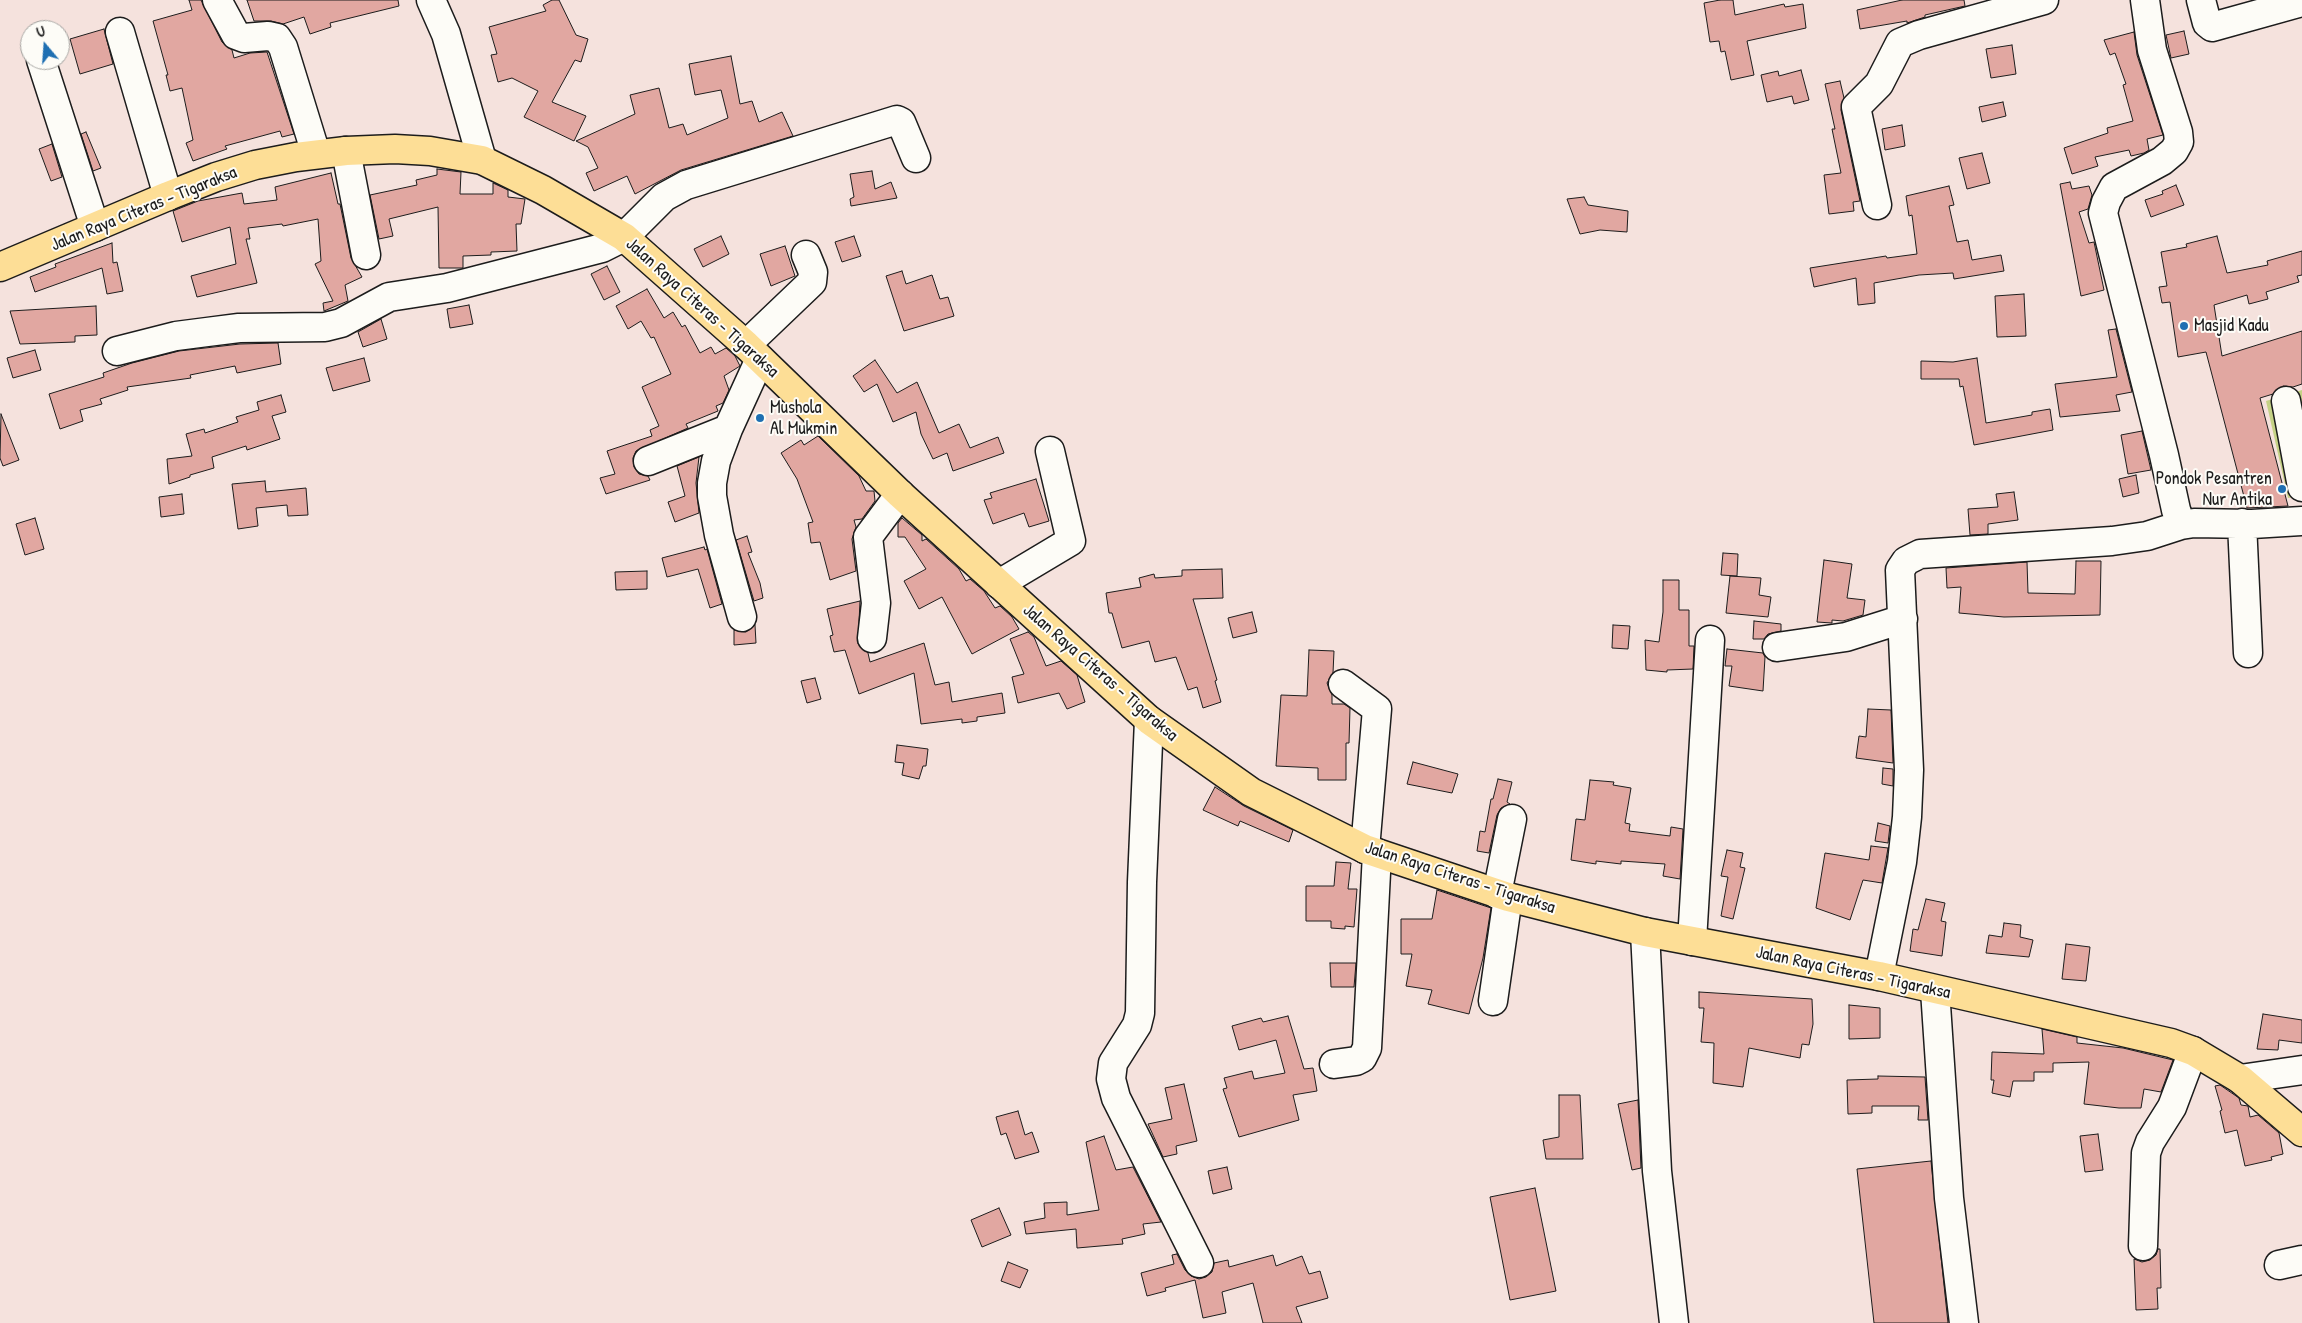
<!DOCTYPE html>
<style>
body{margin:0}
#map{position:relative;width:2302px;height:1323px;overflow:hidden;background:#f5e2dd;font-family:"Patrick Hand",sans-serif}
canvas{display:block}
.north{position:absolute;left:20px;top:20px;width:50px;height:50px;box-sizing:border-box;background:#fdfcf7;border:1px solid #a3a29f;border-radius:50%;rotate:342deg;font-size:14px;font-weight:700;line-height:20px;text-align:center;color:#1c1c1c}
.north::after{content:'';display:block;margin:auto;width:18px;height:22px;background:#1f6fb2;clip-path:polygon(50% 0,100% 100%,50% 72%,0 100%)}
</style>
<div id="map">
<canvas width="2302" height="1323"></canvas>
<div class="north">U</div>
</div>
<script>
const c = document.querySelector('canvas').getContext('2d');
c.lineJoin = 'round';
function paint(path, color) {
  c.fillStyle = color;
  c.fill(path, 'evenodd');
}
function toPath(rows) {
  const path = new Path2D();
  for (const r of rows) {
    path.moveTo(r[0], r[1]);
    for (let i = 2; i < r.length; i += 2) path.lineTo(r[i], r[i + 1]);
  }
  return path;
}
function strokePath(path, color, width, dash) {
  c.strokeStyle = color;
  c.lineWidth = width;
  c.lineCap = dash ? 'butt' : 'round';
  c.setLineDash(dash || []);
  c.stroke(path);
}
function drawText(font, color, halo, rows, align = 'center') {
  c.font = font + ' "Patrick Hand",sans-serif';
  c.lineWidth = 4;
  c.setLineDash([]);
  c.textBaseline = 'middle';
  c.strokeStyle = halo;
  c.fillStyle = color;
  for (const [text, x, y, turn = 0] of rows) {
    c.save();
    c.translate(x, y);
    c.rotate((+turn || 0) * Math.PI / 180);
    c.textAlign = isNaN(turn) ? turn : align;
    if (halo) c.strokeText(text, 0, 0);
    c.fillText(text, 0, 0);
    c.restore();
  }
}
const green = toPath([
 [2302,390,2302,496,2288,498,2266,401]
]);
const building = toPath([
 [189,0,201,0,222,42,232,50,234,58,250,53,267,52,294,134,282,137,280,131,225,146,227,149,193,161,186,143,193,140,182,88,170,91,166,75,168,75,153,21,192,10,189,0],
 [247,0,398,0,399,6,330,23,331,27,310,34,304,17,283,24,271,21,254,21,247,0],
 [552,0,559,0,576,35,588,39,581,62,575,60,552,102,586,116,574,141,524,117,538,91,512,78,498,82,491,55,497,54,489,27,546,11,543,5,552,0],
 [1720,0,1733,0,1735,15,1784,4,1785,7,1803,4,1806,28,1747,41,1754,75,1731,80,1725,51,1721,52,1719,41,1710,42,1704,3,1720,0],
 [1902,0,1964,0,1965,6,1925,15,1925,17,1907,23,1907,21,1860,29,1857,10,1902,0],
 [104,29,113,64,80,74,70,39,104,29],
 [2184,31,2189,54,2171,58,2166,35,2184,31],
 [2134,32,2137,55,2163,135,2147,139,2149,150,2144,153,2131,156,2129,150,2095,157,2098,166,2072,174,2064,148,2108,133,2107,128,2133,121,2123,85,2126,84,2115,53,2110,55,2104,40,2134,32],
 [2012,45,2016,74,1991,78,1986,49,2012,45],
 [731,56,740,104,752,101,759,122,782,112,793,136,681,170,635,194,627,176,594,191,586,173,598,168,588,147,576,141,635,114,630,95,659,88,669,128,683,124,687,135,728,118,721,90,695,95,689,64,731,56],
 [1801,70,1809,100,1794,104,1792,96,1767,102,1761,75,1778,71,1779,76,1801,70],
 [1840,81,1844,98,1841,110,1860,201,1853,202,1854,211,1829,214,1824,175,1841,173,1832,129,1835,129,1825,84,1840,81],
 [2003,102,2006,116,1982,122,1979,107,2003,102],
 [1902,125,1905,146,1885,150,1882,129,1902,125],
 [86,132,101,168,93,171,81,134,86,132],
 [52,144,62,177,51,181,39,149,52,144],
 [1982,153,1990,183,1967,189,1959,158,1982,153],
 [437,169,461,172,460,194,493,194,493,183,508,190,508,197,525,199,521,224,516,224,517,251,491,252,491,255,463,256,463,268,439,268,438,207,389,219,393,236,379,239,370,195,417,185,416,180,437,175,437,169],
 [872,171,875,189,891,182,897,198,851,206,850,199,854,197,850,174,872,171],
 [331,173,338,204,340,204,351,258,362,277,345,285,348,301,324,311,323,303,333,301,315,264,321,261,318,219,283,226,282,224,248,228,250,239,246,239,257,283,197,297,191,276,236,264,230,227,182,242,173,211,198,201,242,193,244,204,277,200,275,187,331,173],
 [2070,182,2072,189,2089,186,2092,195,2088,209,2079,212,2089,243,2094,242,2104,290,2081,296,2060,184,2070,182],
 [2176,185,2184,205,2151,217,2145,200,2163,194,2162,191,2176,185],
 [1949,186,1954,205,1949,206,1957,242,1968,240,1972,260,2001,255,2004,271,1954,279,1953,273,1919,275,1874,283,1875,303,1858,305,1856,278,1814,287,1810,268,1886,256,1887,258,1917,254,1912,215,1909,216,1906,196,1949,186],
 [1584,197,1588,205,1628,211,1627,232,1600,230,1580,234,1567,199,1584,197],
 [721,236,729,254,703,267,694,249,721,236],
 [854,236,861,256,842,262,835,242,854,236],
 [2217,236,2227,273,2268,265,2267,261,2302,251,2302,275,2297,276,2299,282,2266,292,2268,299,2249,304,2247,295,2214,305,2222,356,2302,331,2302,384,2293,387,2283,386,2273,394,2260,398,2288,506,2247,508,2206,352,2178,357,2170,302,2162,303,2159,287,2167,286,2161,252,2187,247,2186,244,2217,236],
 [112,243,113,263,117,262,123,291,107,294,102,268,35,292,30,277,56,267,55,264,112,243],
 [785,246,795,276,771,286,760,254,785,246],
 [607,266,620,292,604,300,591,274,607,266],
 [902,271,906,284,932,275,940,299,948,297,954,316,904,331,886,276,902,271],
 [647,289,664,318,673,312,682,327,685,325,700,353,711,347,715,354,726,348,735,356,740,366,724,376,729,390,723,403,716,406,718,411,686,424,688,428,636,451,633,458,634,467,639,474,648,476,650,480,606,494,600,478,615,474,607,451,652,436,650,430,659,426,642,387,671,374,654,337,651,338,641,321,628,329,616,306,647,289],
 [2024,294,2026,336,1997,337,1995,296,2024,294],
 [469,305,473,324,450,328,447,309,469,305],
 [96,306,97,335,75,336,75,342,20,344,10,311,96,306],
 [381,319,387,339,363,347,358,332,381,319],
 [2116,329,2132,392,2116,395,2120,411,2060,417,2055,384,2117,377,2108,330,2116,329],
 [278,343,281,364,237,373,235,366,190,375,191,378,127,387,128,390,100,399,102,404,80,410,83,421,60,429,49,394,104,377,103,373,132,363,179,351,240,344,278,343],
 [35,350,41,370,13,378,7,358,35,350],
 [364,358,370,381,333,391,326,368,364,358],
 [1977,358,1986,423,2032,415,2032,412,2050,409,2053,430,1974,445,1963,386,1960,387,1959,379,1921,379,1921,361,1953,362,1977,358],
 [875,360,897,393,917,382,939,433,959,424,970,448,998,437,1004,453,953,471,947,453,933,459,921,434,916,412,893,422,877,384,864,392,853,376,875,360],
 [281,395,286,412,272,416,280,439,247,450,246,446,212,457,214,468,190,475,190,477,169,484,167,459,192,456,186,434,204,429,205,433,238,422,236,417,259,410,257,402,281,395],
 [1,414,19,460,3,466,0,458,1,414],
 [2142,431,2151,470,2128,474,2121,435,2142,431],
 [818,436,859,476,866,491,874,491,875,501,862,519,854,520,856,527,852,539,856,571,830,580,820,542,811,543,808,523,813,522,797,479,781,453,801,440,804,445,818,436],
 [699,457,696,483,699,513,675,522,668,502,685,496,677,466,699,457],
 [2136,475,2139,493,2123,497,2119,479,2136,475],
 [1036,479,1049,521,1029,527,1024,513,993,524,984,500,992,498,990,493,1036,479],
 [265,481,266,492,306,488,308,515,288,516,287,505,256,508,258,526,238,529,232,484,265,481],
 [2014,492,2018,520,1988,524,1988,534,1970,535,1968,509,1998,507,1996,494,2014,492],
 [182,494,184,514,161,517,159,497,182,494],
 [35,518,44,549,25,555,16,524,35,518],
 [902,518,922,535,922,541,926,539,959,569,966,581,970,579,984,591,995,608,1000,606,1012,617,1019,629,972,654,942,597,919,609,904,581,926,569,905,537,898,537,898,523,902,518],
 [747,536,752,552,748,553,760,583,763,598,754,601,736,540,747,536],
 [704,547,705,550,707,549,722,604,710,608,698,569,667,577,662,558,704,547],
 [1723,553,1738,554,1737,576,1721,575,1723,553],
 [1824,560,1852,564,1847,598,1865,600,1863,615,1843,621,1832,620,1832,623,1817,622,1824,560],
 [2076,561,2101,561,2100,615,2004,617,1959,613,1961,587,1947,588,1946,568,2027,562,2028,593,2075,594,2076,561],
 [1222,569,1223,598,1193,599,1217,680,1215,681,1221,702,1203,708,1197,687,1188,690,1176,657,1155,662,1149,641,1122,648,1112,613,1109,613,1106,593,1141,587,1139,578,1154,574,1155,578,1182,576,1182,570,1222,569],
 [647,571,647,589,616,590,615,572,647,571],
 [1730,576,1761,578,1759,595,1771,597,1768,617,1726,613,1730,576],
 [1663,580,1679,580,1679,610,1689,610,1689,646,1694,646,1693,669,1667,670,1667,672,1646,670,1645,640,1659,642,1663,612,1663,580],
 [860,601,858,644,868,653,870,662,924,643,935,685,949,682,952,702,1002,693,1005,713,977,717,977,721,962,723,962,719,921,724,914,673,859,694,845,650,834,652,830,636,833,635,827,609,860,601],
 [1252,612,1257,632,1233,638,1228,618,1252,612],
 [1754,621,1781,624,1781,631,1768,634,1764,639,1753,639,1754,621],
 [755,625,756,643,734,645,734,630,746,632,755,625],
 [1613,625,1630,626,1628,649,1612,648,1613,625],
 [1028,632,1034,637,1046,666,1061,661,1077,675,1085,702,1067,709,1059,693,1018,703,1012,677,1024,674,1010,639,1028,632],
 [1727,649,1763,653,1765,657,1763,691,1729,686,1732,666,1725,666,1727,649],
 [1309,650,1334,651,1333,673,1327,683,1332,695,1332,704,1344,704,1350,708,1349,743,1346,743,1346,780,1318,780,1318,768,1276,766,1281,695,1307,696,1309,650],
 [815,678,821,699,807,703,801,681,815,678],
 [1868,709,1891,710,1893,763,1856,758,1859,736,1866,737,1868,709],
 [897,745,928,749,926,766,923,766,919,779,902,775,904,763,895,762,897,745],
 [1413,762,1458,774,1452,793,1407,784,1413,762],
 [1883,768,1893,769,1893,786,1882,784,1883,768],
 [1498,779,1512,782,1507,802,1510,804,1501,808,1497,815,1489,853,1477,851,1480,831,1485,832,1491,799,1493,799,1498,779],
 [1590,780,1614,782,1613,785,1631,788,1625,823,1630,824,1629,831,1670,836,1671,827,1683,829,1680,879,1663,876,1665,864,1621,861,1621,864,1596,861,1596,864,1571,860,1576,819,1585,820,1590,780],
 [1215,787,1244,806,1293,830,1289,842,1240,821,1238,826,1203,810,1215,787],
 [1878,823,1890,826,1888,843,1875,841,1878,823],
 [1871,846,1888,848,1882,883,1863,880,1850,920,1816,908,1825,853,1869,860,1871,846],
 [1727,850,1743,853,1740,867,1745,868,1733,919,1721,916,1728,877,1721,876,1727,850],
 [1336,862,1351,863,1348,889,1357,889,1354,927,1345,926,1345,929,1331,928,1331,921,1306,921,1306,886,1334,886,1336,862],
 [1437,890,1491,908,1483,958,1469,1014,1428,1004,1432,990,1406,986,1412,954,1401,954,1401,919,1432,919,1437,890],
 [1926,899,1945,903,1941,921,1946,922,1942,956,1910,951,1913,929,1918,930,1926,899],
 [2004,923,2021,925,2020,937,2033,940,2029,957,1986,953,1989,935,2002,937,2004,923],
 [2066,944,2090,947,2086,981,2062,979,2066,944],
 [1330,963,1356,963,1354,987,1331,987,1330,963],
 [1699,992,1812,999,1813,1024,1809,1045,1802,1044,1800,1058,1749,1048,1743,1087,1713,1083,1714,1043,1701,1042,1704,1008,1699,1008,1699,992],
 [1849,1005,1880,1008,1880,1038,1849,1039,1849,1005],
 [2263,1014,2302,1020,2302,1043,2279,1040,2278,1050,2257,1049,2263,1014],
 [1288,1016,1304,1069,1313,1068,1317,1091,1293,1095,1299,1120,1239,1137,1223,1089,1227,1088,1224,1078,1252,1071,1254,1079,1285,1073,1276,1040,1239,1050,1232,1026,1261,1018,1263,1022,1288,1016],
 [2042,1029,2077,1037,2077,1043,2123,1048,2173,1060,2161,1092,2144,1089,2141,1108,2119,1108,2084,1104,2089,1062,2053,1063,2053,1072,2034,1072,2034,1081,2013,1081,2010,1097,1992,1093,1994,1080,1991,1080,1992,1052,2044,1054,2042,1029],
 [1878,1076,1925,1077,1928,1120,1918,1120,1919,1106,1872,1106,1872,1113,1848,1114,1847,1080,1878,1079,1878,1076],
 [1184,1084,1197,1141,1176,1146,1177,1154,1163,1157,1148,1124,1172,1119,1165,1088,1184,1084],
 [2220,1085,2239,1098,2241,1105,2248,1106,2250,1117,2258,1115,2279,1133,2283,1154,2271,1157,2272,1160,2245,1166,2237,1130,2225,1133,2220,1111,2222,1110,2215,1086,2220,1085],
 [1559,1095,1580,1095,1583,1159,1546,1159,1543,1140,1559,1137,1559,1095],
 [1638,1100,1641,1168,1632,1170,1618,1104,1638,1100],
 [1018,1111,1025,1135,1032,1132,1039,1152,1015,1159,1006,1133,1001,1135,996,1117,1018,1111],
 [2098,1134,2103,1170,2085,1172,2080,1136,2098,1134],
 [1104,1136,1116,1170,1133,1167,1161,1222,1143,1224,1145,1234,1122,1239,1123,1244,1077,1248,1076,1229,1026,1234,1024,1222,1045,1218,1044,1203,1067,1202,1067,1215,1099,1210,1086,1142,1104,1136],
 [1931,1161,1948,1323,1874,1323,1857,1169,1931,1161],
 [1227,1167,1232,1189,1213,1194,1208,1171,1227,1167],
 [1535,1188,1556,1291,1510,1300,1490,1197,1535,1188],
 [999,1208,1011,1235,982,1247,971,1220,999,1208],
 [2158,1249,2160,1249,2161,1288,2157,1288,2158,1309,2136,1310,2134,1259,2142,1262,2150,1260,2156,1255,2158,1249],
 [1177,1254,1185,1270,1191,1276,1199,1279,1206,1277,1212,1272,1214,1263,1228,1260,1229,1267,1273,1255,1276,1266,1302,1256,1309,1274,1320,1271,1328,1298,1296,1307,1302,1323,1263,1323,1253,1283,1222,1292,1226,1313,1203,1318,1195,1280,1165,1288,1166,1291,1147,1296,1141,1273,1174,1264,1172,1255,1177,1254],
 [1008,1262,1028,1270,1020,1288,1001,1281,1008,1262]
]);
const minor = toPath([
 [217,0,236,35,244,38,268,36,277,38,283,47,316,154],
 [431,0,446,34,482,160],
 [2145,0,2152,50,2178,132,2179,142,2174,151,2162,161,2114,187,2106,202,2103,213,2164,455,2176,510,2181,525,2194,523,2252,524,2302,521],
 [2201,0,2207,23,2212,27,2302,2],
 [120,32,168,196],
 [41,60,95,227],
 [346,151,366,255],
 [1877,205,1856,107,1879,84,1900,43,1919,35,2044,0],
 [746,345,812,282,813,272,806,255],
 [117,351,176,336,207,332,239,328,325,327,341,323,389,297,447,288,602,248,624,237,664,197,686,185,897,120,901,122,916,158],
 [2286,401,2302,487],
 [728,429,716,461,712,483,712,496,719,535,742,617],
 [648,461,728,429,760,359],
 [2242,523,2248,653],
 [999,584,1071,541,1050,451],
 [872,638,876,603,868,537,900,494],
 [1777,647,1846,637,1903,619],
 [1343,684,1377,709,1365,849],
 [1149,720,1142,882,1140,1013,1137,1025,1113,1063,1111,1079,1116,1098,1199,1263],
 [1497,894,1512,819],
 [1645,932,1657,1171,1674,1323],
 [1692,941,1710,640],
 [1879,976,1902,862,1907,817,1909,770,1900,570,1906,561,1920,554,2112,541,2147,536,2181,525],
 [1935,990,1949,1198,1964,1323],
 [1493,1001,1508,897],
 [1334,1064,1356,1061,1362,1058,1367,1048,1377,853],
 [2240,1079,2302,1070],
 [2143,1246,2146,1153,2150,1142,2172,1107,2193,1051],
 [2279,1265,2302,1260]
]);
const major = toPath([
 [0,267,168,196,216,177,255,165,296,157,346,151,395,149,430,151,482,160,543,190,624,237,746,345,900,494,1149,720,1251,792,1365,849,1508,897,1645,932,1879,976,2171,1043,2193,1051,2240,1079,2302,1132]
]);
const markers = [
 [2184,326,5,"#1f6fb2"],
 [760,418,5,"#1f6fb2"],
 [2282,489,5,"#1f6fb2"]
];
const streetNames = [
 ["Jalan Raya Citeras - Tigaraksa",144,209,-22],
 ["Jalan Raya Citeras - Tigaraksa",702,308,42],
 ["Jalan Raya Citeras - Tigaraksa",1100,673,41],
 ["Jalan Raya Citeras - Tigaraksa",1460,878,18],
 ["Jalan Raya Citeras - Tigaraksa",1853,973,12]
];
const poiNames = [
 ["Masjid Kadu",2194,326],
 ["Mushola",770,408],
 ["Al Mukmin",770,429],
 ["Pondok Pesantren",2272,479,"right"],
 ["Nur Antika",2272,500,"right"]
];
paint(green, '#c5d286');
paint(building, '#e1a7a1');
strokePath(building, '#1c1c1c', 1);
strokePath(minor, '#1c1c1c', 31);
strokePath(major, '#1c1c1c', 31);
strokePath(minor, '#fdfcf7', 28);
strokePath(major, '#fdde96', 28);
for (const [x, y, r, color] of markers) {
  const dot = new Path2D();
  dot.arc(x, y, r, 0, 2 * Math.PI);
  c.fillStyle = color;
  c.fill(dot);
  strokePath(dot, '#fdfcf7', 2);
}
drawText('18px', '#1c1c1c', '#fdfcf7', streetNames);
drawText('18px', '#1c1c1c', '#fdfcf7', poiNames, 'left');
</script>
